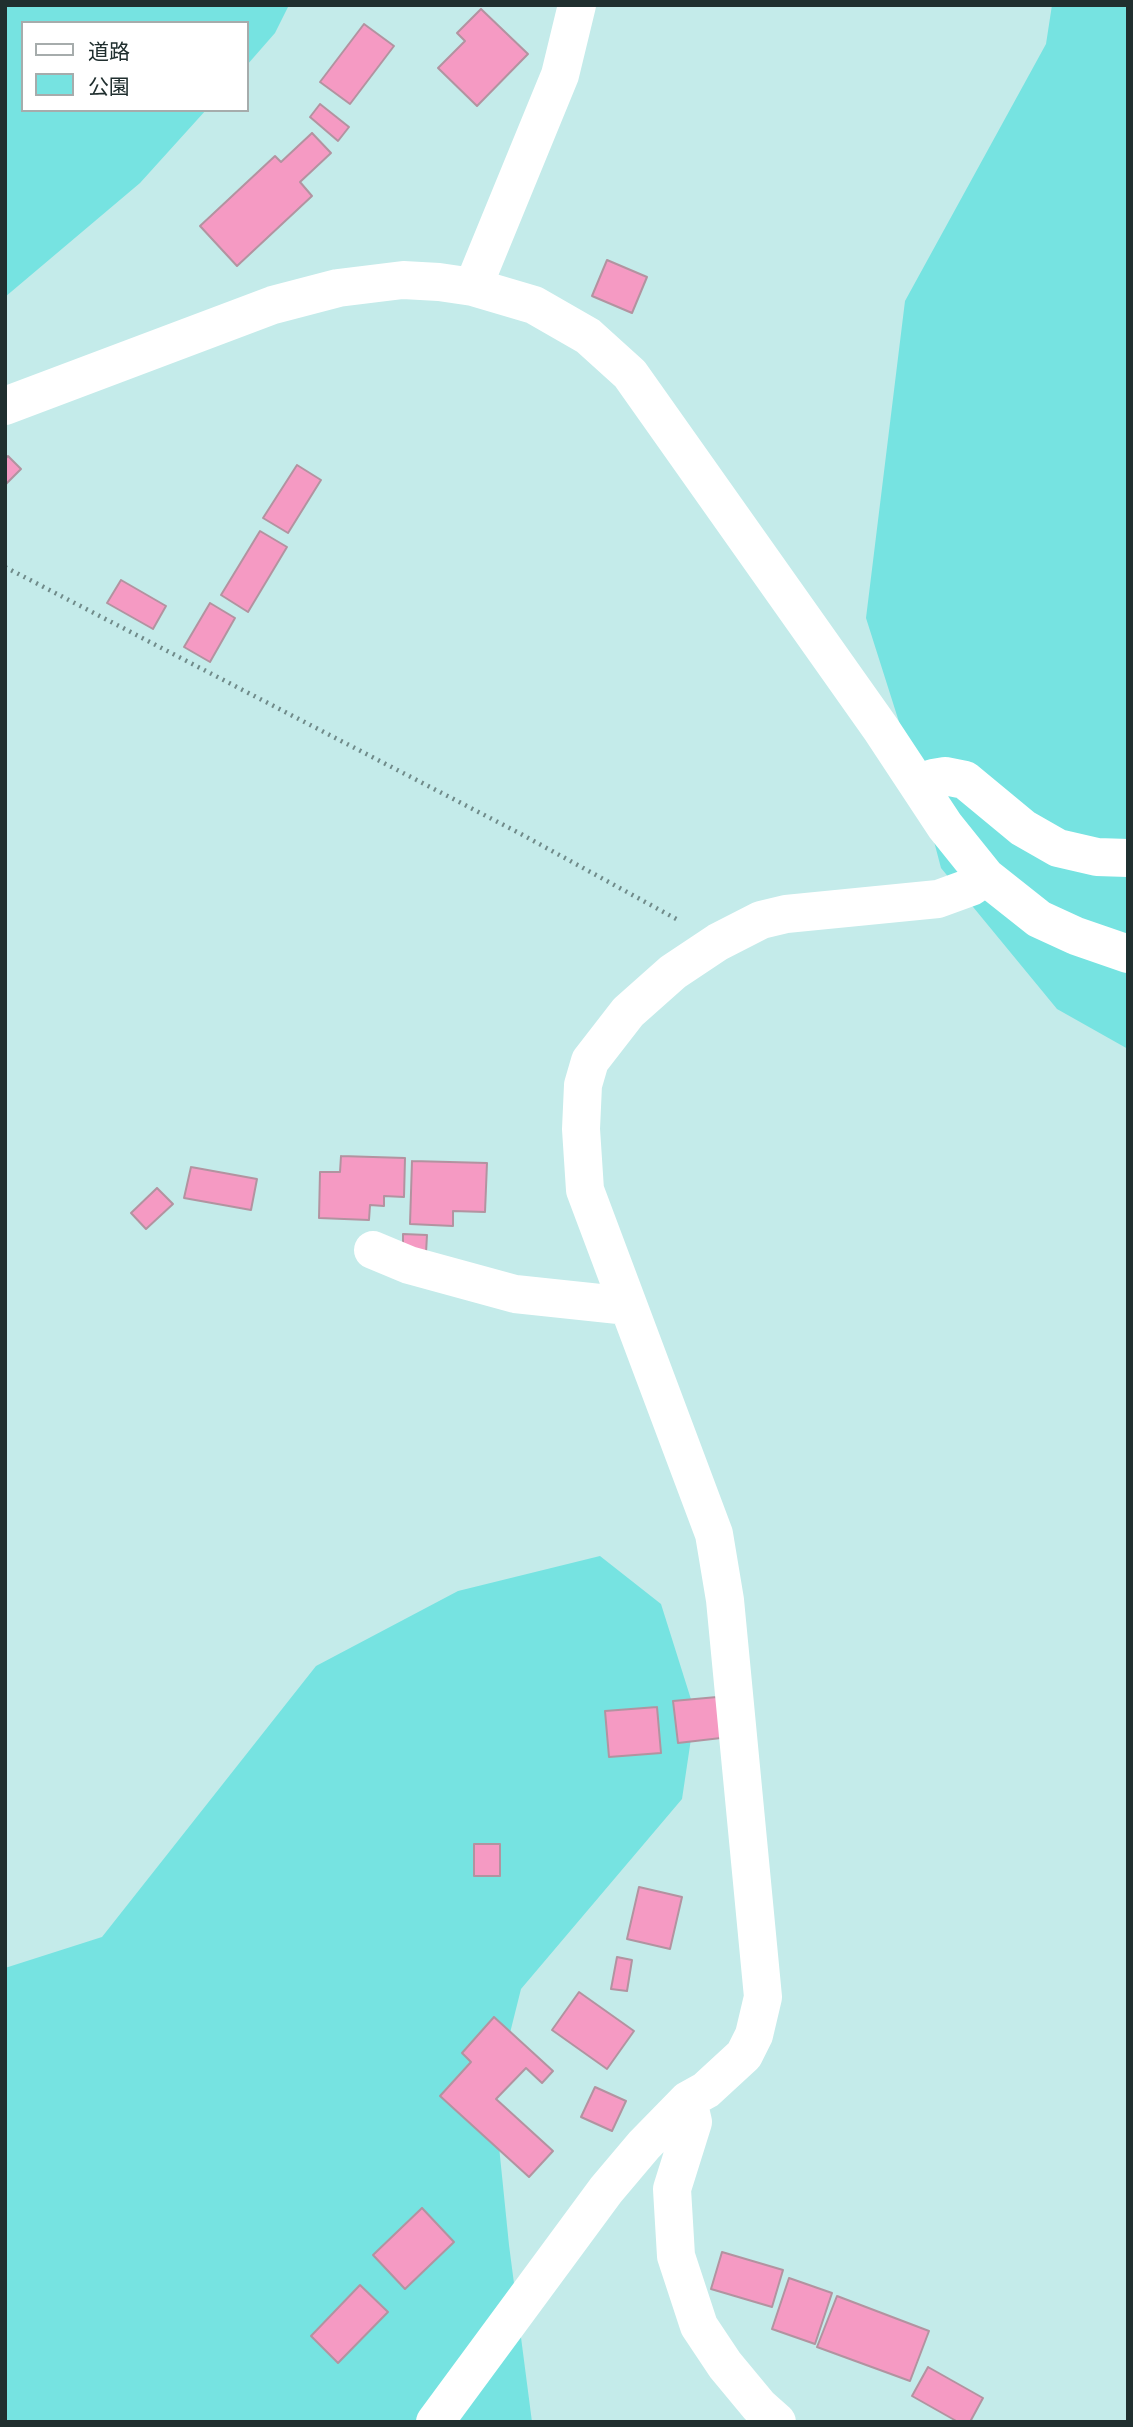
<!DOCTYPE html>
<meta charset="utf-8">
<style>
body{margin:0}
#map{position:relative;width:1133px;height:2427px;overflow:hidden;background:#c4ebea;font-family:"Varela Round","Noto Sans JP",sans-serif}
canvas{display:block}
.frame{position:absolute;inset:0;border:7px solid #202f2f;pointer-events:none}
.legend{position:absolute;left:21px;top:21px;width:228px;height:91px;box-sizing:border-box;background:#fff;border:2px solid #a6acac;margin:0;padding:9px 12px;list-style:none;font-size:21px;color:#202f2f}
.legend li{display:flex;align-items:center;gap:14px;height:35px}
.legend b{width:35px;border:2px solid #a6acac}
</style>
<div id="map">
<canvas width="1133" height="2427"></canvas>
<div class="frame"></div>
<ul class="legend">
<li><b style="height:9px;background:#fff"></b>道路</li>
<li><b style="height:19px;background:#76e3e1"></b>公園</li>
</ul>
</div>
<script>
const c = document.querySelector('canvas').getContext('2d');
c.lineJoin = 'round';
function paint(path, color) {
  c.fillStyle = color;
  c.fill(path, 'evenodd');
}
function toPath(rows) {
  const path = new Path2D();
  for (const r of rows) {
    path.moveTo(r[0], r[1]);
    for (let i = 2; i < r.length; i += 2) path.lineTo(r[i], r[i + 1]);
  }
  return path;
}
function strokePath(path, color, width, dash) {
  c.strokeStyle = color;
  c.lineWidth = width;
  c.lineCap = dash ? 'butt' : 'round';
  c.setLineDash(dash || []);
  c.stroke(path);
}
const green = toPath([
 [5,5,289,5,275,33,247,65,247,23,23,23,23,110,206,110,140,183,5,297],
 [1052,5,1128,5,1128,1049,1057,1009,941,868,920,788,866,618,905,301,1046,44],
 [600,1556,661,1604,695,1712,682,1799,521,1989,494,2097,509,2245,532,2422,5,2422,5,1968,102,1937,316,1666,458,1591]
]);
const building = toPath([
 [481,9,528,54,477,106,438,68,465,41,457,33,481,9],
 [364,24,394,46,350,104,320,82,364,24],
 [320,104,349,127,338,141,310,117,320,104],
 [312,133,331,153,300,182,312,196,237,266,200,226,275,156,281,162,312,133],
 [607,260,647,277,632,313,592,296,607,260],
 [8,456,21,469,5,485,5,459,8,456],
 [297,465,321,480,288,533,263,518,297,465],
 [260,531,287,547,248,612,221,595,260,531],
 [121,580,166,606,153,629,107,603,121,580],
 [210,603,235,618,210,662,184,647,210,603],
 [341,1156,405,1158,404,1197,384,1196,384,1206,370,1205,369,1220,319,1218,320,1172,340,1172,341,1156],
 [412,1161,487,1163,485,1212,453,1211,453,1226,410,1224,412,1161],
 [191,1167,257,1179,251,1210,184,1198,191,1167],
 [157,1188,173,1204,146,1229,131,1213,157,1188],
 [403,1234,427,1235,426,1253,403,1252,403,1234],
 [717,1697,721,1738,678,1743,673,1701,717,1697],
 [657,1707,661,1753,609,1757,605,1711,657,1707],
 [474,1844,500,1844,500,1876,474,1876,474,1844],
 [639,1887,682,1897,670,1949,627,1939,639,1887],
 [617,1957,632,1960,627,1991,611,1989,617,1957],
 [579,1992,634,2031,607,2069,552,2030,579,1992],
 [494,2017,553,2071,542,2083,526,2068,496,2099,553,2151,529,2177,440,2096,471,2062,462,2053,494,2017],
 [595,2087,626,2101,612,2131,581,2117,595,2087],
 [422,2208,454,2242,405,2289,373,2255,422,2208],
 [722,2252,783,2270,772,2307,711,2289,722,2252],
 [789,2278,832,2293,815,2344,772,2329,789,2278],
 [360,2285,388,2312,338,2363,311,2336,360,2285],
 [837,2296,929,2331,910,2381,817,2347,837,2296],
 [928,2367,983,2398,970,2422,958,2422,912,2396,928,2367]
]);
const path = toPath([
 [5,567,521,834,680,921]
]);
const minor = toPath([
 [473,287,560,75,577,5],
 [5,406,273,305,338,288,403,280,439,282,473,287,534,305,588,336,630,374,881,729,945,826,986,877,1039,919,1076,936,1128,954],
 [920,788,933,778,945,776,965,780,1023,828,1058,848,1097,857,1128,858],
 [373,1250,409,1265,515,1294,628,1306],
 [688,2100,693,2122,672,2189,676,2256,699,2326,725,2365,759,2406,777,2422],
 [435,2422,606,2190,644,2145,688,2100,706,2090,744,2055,754,2035,763,1997,725,1600,714,1534,585,1190,581,1129,583,1085,590,1061,628,1012,673,972,718,942,761,920,786,914,938,899,971,887,986,877]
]);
paint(green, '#76e3e1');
paint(building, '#f59ac3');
strokePath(building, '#b293a0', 2);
strokePath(path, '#708b8a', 4.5, [2, 5]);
strokePath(minor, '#fff', 38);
</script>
